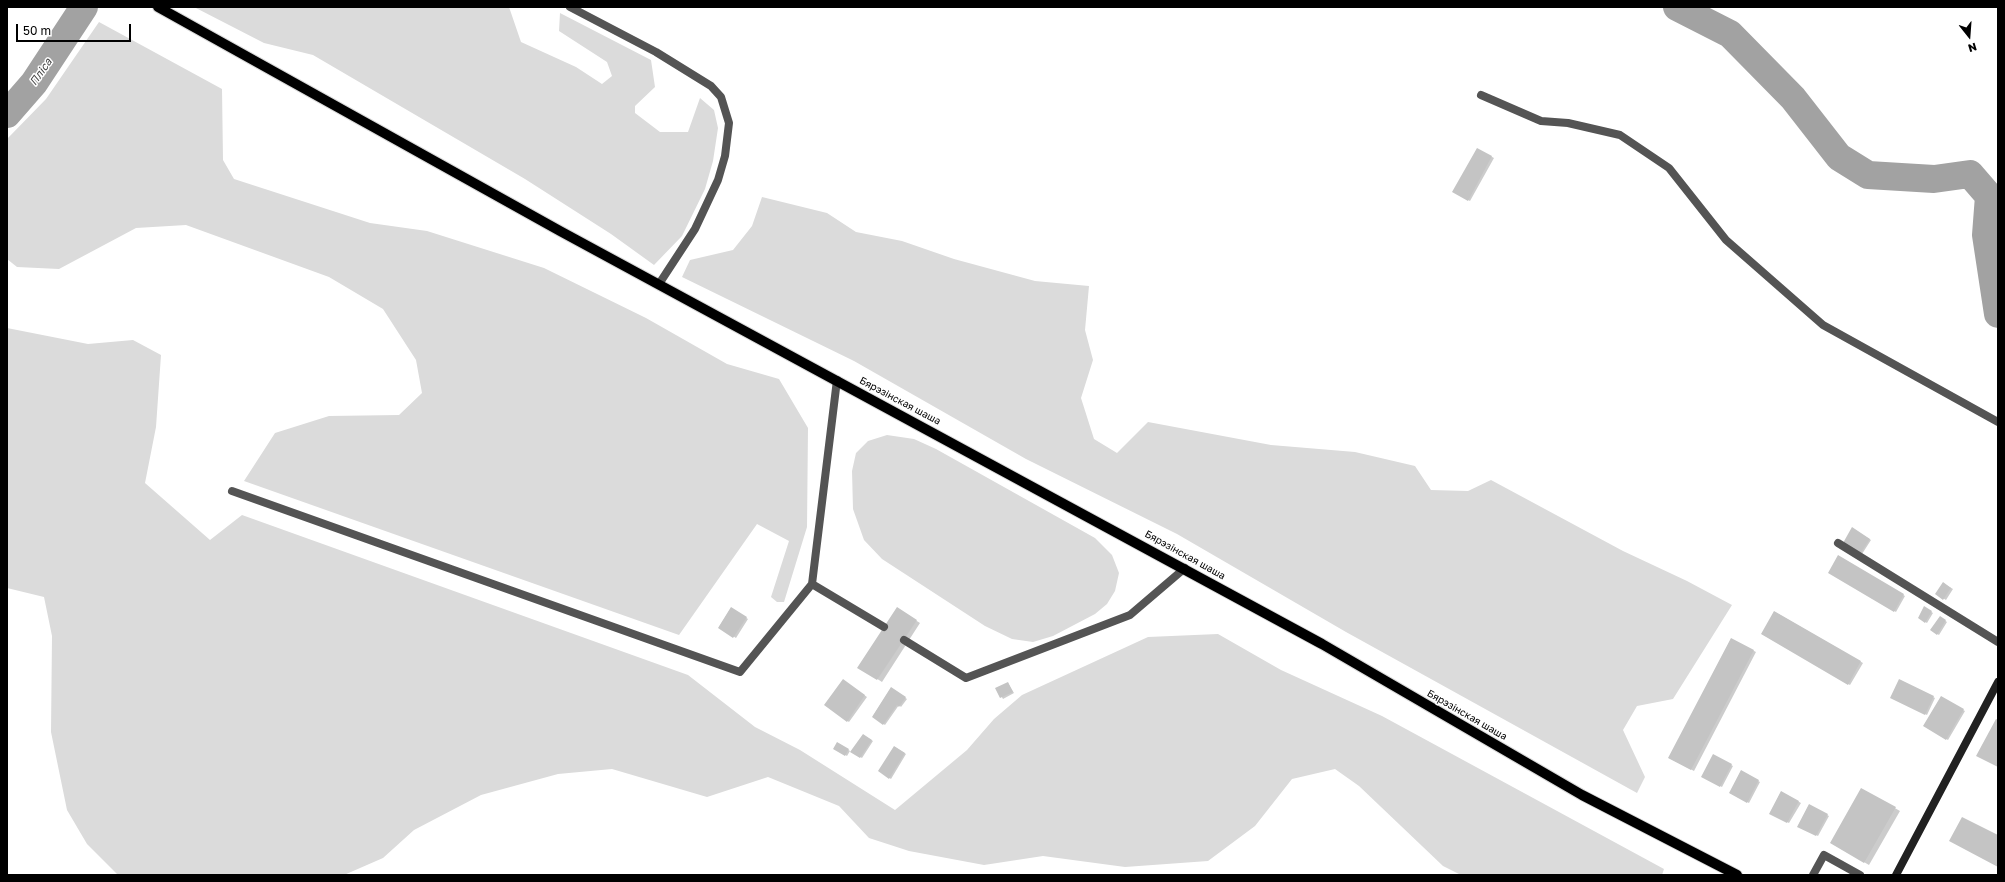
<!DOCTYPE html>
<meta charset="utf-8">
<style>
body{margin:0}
#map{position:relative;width:2005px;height:882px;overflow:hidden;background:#fff;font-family:"Golos Text",sans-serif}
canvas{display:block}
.frame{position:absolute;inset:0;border:8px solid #000;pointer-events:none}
.north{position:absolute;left:1949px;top:16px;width:40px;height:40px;-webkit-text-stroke:3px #fff;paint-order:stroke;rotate:163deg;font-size:11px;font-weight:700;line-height:16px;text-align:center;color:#000}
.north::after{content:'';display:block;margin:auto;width:14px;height:18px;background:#000;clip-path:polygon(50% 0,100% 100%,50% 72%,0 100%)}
.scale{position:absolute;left:16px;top:24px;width:115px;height:18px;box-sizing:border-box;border:2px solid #000;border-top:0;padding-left:5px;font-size:12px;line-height:14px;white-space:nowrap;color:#000;-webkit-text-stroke:3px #fff;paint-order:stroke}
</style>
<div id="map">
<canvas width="2005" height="882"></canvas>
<div class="frame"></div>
<div class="north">N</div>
<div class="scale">50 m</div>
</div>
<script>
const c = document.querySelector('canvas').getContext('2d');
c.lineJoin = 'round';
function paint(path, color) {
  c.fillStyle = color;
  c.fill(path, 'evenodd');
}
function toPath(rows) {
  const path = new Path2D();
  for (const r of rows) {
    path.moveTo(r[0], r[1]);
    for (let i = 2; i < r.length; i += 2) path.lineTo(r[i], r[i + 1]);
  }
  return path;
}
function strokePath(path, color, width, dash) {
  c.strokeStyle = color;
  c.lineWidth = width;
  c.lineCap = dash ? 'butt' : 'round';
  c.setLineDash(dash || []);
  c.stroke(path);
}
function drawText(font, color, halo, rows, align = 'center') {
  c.font = font + ' "Golos Text",sans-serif';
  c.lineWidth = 3;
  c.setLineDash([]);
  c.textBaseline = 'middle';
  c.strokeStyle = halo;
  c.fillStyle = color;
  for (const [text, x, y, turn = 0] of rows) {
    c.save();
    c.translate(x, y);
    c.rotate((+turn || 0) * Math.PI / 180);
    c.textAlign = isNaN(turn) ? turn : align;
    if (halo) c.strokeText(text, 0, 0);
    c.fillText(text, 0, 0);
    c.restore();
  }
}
const green = toPath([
 [194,7,509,7,521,42,576,67,602,84,612,76,607,62,559,31,560,13,651,60,655,87,635,106,635,113,660,132,688,132,700,98,714,110,718,128,713,161,705,189,682,236,654,265,611,234,525,179,313,55,264,43],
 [99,22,222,89,223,160,234,179,370,223,427,231,544,268,646,318,727,364,779,379,808,428,807,527,784,602,777,602,771,597,789,541,757,524,679,635,244,481,275,433,329,416,399,415,422,393,416,360,383,309,329,277,186,225,136,228,59,269,17,267,7,259,7,139,46,99],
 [762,197,827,213,856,232,902,241,954,259,1035,281,1089,286,1085,330,1093,360,1081,398,1094,439,1117,453,1148,422,1271,445,1355,452,1415,466,1431,490,1468,491,1491,480,1623,551,1687,581,1732,605,1673,699,1637,706,1623,730,1645,777,1637,793,1346,632,1177,534,1026,459,854,361,682,277,690,260,733,250,752,226],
 [7,328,88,344,133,340,161,355,156,427,145,483,210,540,242,515,688,675,755,727,800,750,895,810,967,750,994,719,1022,695,1148,637,1218,634,1281,670,1382,716,1664,869,1662,875,1461,875,1443,866,1359,786,1335,769,1292,779,1255,826,1208,861,1125,867,1043,856,984,865,909,851,869,838,839,806,768,777,707,797,612,769,558,774,481,795,414,830,383,858,344,875,118,875,87,844,67,810,51,732,52,636,44,597,7,588],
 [887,435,914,439,936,449,1095,538,1112,555,1119,573,1115,591,1107,604,1095,614,1053,636,1033,642,1012,639,985,626,882,559,864,540,853,509,852,471,856,453,868,441]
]);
const shadow = toPath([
 [1477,149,1494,158,1470,201,1454,192],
 [1853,529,1871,540,1862,554,1844,543],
 [1839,557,1905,596,1896,612,1829,572],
 [1943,583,1953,589,1946,600,1936,594],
 [731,608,748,619,736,638,719,627],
 [1925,608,1933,613,1927,623,1919,618],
 [901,611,920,623,882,682,859,667],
 [1775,612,1863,663,1850,685,1762,634],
 [1940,617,1947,622,1939,635,1931,630],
 [1731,639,1756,652,1694,771,1669,758],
 [843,680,867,697,849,722,825,705],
 [1900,680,1935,698,1927,715,1891,697],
 [1008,683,1014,693,1003,699,997,689],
 [891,688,907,699,901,707,899,705,885,725,873,716],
 [1941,698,1965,711,1948,740,1924,726],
 [863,735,873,741,862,758,852,752],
 [838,743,850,751,847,756,834,748],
 [895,747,906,754,891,779,879,771],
 [1714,756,1733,766,1722,787,1703,777],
 [1741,771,1760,782,1749,803,1730,793],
 [1862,789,1900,811,1869,865,1831,843],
 [1781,792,1801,803,1789,823,1770,813],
 [1809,805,1829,816,1818,836,1798,826]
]);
const river = toPath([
 [1677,7,1730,34,1793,98,1839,157,1868,175,1934,179,1970,174,1989,196,1986,235,1998,314],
 [7,114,34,83,84,7]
]);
const building = toPath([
 [1477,148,1492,156,1468,201,1452,192],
 [1852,527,1870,539,1860,554,1843,543],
 [1838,555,1904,594,1894,612,1828,573],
 [1943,582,1951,588,1943,600,1935,594],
 [1924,606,1932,611,1925,623,1918,618],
 [731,607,747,617,733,638,718,628],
 [897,607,917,620,877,680,857,668],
 [1774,611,1861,661,1848,685,1761,634],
 [1940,616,1946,620,1937,635,1930,630],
 [1731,638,1754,650,1691,770,1668,758],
 [843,679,865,695,847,722,824,705],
 [1899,679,1934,696,1925,715,1890,698],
 [1008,682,1013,692,1000,698,995,688],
 [891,687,906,697,899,707,897,705,883,725,872,717],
 [1941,696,1964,709,1946,740,1923,726],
 [1996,719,1998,720,1998,767,1976,756],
 [863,734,872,740,860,758,850,752],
 [837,742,849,749,845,756,833,749],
 [894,746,905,753,889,779,878,771],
 [1713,754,1732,764,1720,787,1701,777],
 [1741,770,1759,780,1747,803,1729,793],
 [1861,788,1896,807,1864,863,1830,843],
 [1781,791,1799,801,1787,823,1769,814],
 [1809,804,1828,814,1816,836,1797,827],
 [1962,817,1998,835,1998,867,1949,841]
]);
const lane = toPath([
 [570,7,656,52,711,86,721,97,729,123,725,156,718,180,695,229,659,284],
 [1481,95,1541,121,1568,123,1620,135,1669,168,1726,240,1823,325,1998,422],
 [837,380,812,584,884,627],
 [232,491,740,672,812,584],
 [1838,543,1998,642],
 [904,640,966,678,1130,615,1185,568],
 [1813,875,1824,855,1860,875]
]);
const secondary = toPath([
 [1896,875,1998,682]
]);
const primary = toPath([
 [158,7,560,231,1322,644,1582,795,1737,875]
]);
const streetNames = [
 ["Бярэзінская шаша",900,401,28],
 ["Бярэзінская шаша",1185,555,29],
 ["Бярэзінская шаша",1467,715,30]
];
const waterNames = [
 ["Пліса",41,72,-55]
];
paint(green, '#dbdbdb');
paint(shadow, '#0003');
strokePath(river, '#a2a2a2', 28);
paint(building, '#c4c4c4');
strokePath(primary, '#dbdbdb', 12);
strokePath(lane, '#545454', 8);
strokePath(secondary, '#212121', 8);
strokePath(primary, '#000', 10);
drawText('10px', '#000', '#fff', streetNames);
drawText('italic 11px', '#434343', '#fff', waterNames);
</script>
